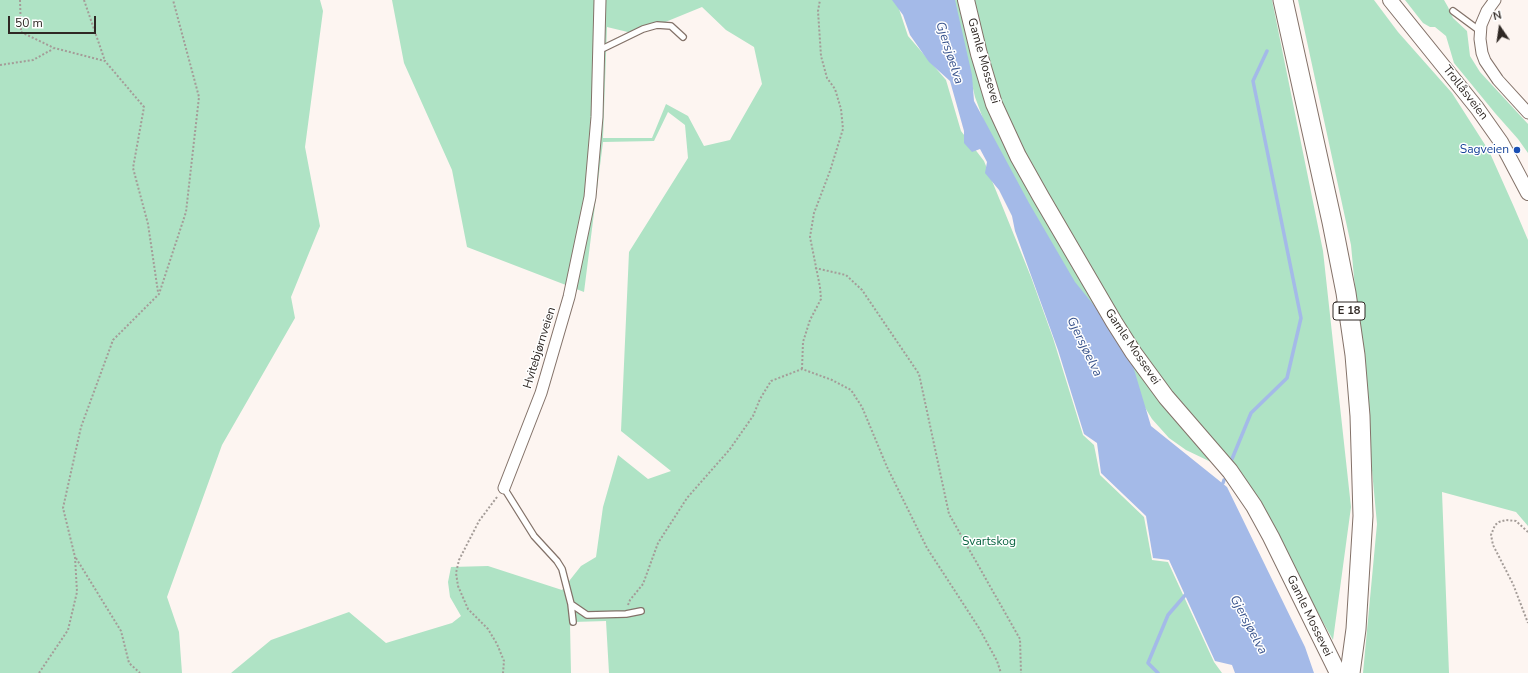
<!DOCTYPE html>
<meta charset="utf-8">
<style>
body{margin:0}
#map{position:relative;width:1528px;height:673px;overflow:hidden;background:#fdf5f1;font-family:"Nunito Sans",sans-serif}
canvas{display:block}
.north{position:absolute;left:1480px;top:8px;width:40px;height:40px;-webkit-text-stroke:3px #fff;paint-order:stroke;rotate:347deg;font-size:11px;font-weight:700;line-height:16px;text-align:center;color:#2f2824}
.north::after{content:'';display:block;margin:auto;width:14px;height:18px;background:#2f2824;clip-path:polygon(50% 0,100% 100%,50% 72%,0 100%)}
.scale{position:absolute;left:8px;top:16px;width:88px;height:18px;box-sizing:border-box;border:2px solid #2f2824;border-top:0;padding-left:5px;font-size:12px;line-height:14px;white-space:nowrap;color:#2f2824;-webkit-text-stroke:3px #fff;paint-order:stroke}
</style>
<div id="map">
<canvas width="1528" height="673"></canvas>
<div class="north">N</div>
<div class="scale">50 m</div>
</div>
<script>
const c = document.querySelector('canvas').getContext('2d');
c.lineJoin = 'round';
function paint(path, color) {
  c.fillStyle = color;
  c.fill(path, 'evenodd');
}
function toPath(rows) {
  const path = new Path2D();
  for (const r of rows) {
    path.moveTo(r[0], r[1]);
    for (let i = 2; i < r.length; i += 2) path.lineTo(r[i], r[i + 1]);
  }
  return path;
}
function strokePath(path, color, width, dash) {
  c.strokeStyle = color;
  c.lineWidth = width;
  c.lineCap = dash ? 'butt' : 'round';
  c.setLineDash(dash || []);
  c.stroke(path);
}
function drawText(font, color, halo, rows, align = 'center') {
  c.font = font + ' "Nunito Sans",sans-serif';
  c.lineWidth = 3;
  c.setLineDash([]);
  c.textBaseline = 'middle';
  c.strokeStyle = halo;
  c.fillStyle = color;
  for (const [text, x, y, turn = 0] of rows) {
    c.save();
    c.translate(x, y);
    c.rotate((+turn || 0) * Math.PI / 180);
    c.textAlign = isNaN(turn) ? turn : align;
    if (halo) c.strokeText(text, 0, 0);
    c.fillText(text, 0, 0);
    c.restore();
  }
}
const green = toPath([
 [0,0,320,0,323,11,305,147,320,226,291,297,295,318,222,445,167,597,179,632,182,673,0,673],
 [392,0,896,0,908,36,946,80,961,131,984,161,1031,277,1053,338,1083,435,1094,445,1100,475,1144,517,1152,560,1168,562,1214,662,1222,673,609,673,606,621,573,622,570,624,571,673,231,673,271,640,349,612,386,643,452,623,461,616,450,597,448,582,451,567,488,566,562,590,581,566,596,557,603,507,618,455,648,479,671,471,621,431,629,252,688,158,685,125,668,112,654,141,603,142,584,292,467,247,452,170,404,63],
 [702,7,726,30,754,47,762,84,730,140,704,146,688,116,666,104,652,138,603,138,607,27,636,34],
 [952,0,1272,0,1323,251,1351,507,1333,640,1260,509,1211,462,1186,450,1169,438,1152,419,1045,244,989,135,975,97],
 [1298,0,1374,0,1398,32,1452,93,1489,151,1514,207,1528,240,1528,526,1516,512,1442,492,1449,673,1363,673,1377,524,1351,245],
 [1405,0,1444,0,1448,7,1453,18,1467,31,1470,56,1480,72,1528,124,1528,153,1518,139,1495,113,1454,63,1446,36,1435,27,1430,27,1423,23]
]);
const water = toPath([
 [892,0,955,0,972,75,974,101,1029,203,1075,282,1127,346,1151,426,1227,487,1305,647,1314,673,1235,673,1232,665,1215,661,1169,560,1153,558,1146,516,1101,473,1097,443,1084,434,1058,350,1015,231,1012,216,999,190,985,173,987,162,980,149,972,152,964,143,964,131,950,81,929,62,910,35,903,15]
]);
const stream = toPath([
 [1232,459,1251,413,1287,378,1301,318,1253,81,1267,51],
 [1223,483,1224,480],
 [1158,673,1148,663,1168,615,1187,593]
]);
const path = toPath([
 [20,0,21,32,54,48,105,61,144,107,133,168,148,224,158,292],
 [84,0,105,61],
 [0,65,33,60,53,49],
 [815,268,846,275,862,290,919,374,949,514,1020,639,1021,673],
 [802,369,803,342,810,320,821,299,820,287,810,237,814,213,830,171,843,129,841,109,835,89,827,78,821,56,818,11,820,0],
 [497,497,479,521,459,560,456,573,458,586,468,609,488,629,497,644,504,661,503,673],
 [1528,532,1516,521,1506,520,1499,522,1495,525,1491,535,1493,545,1513,584,1528,623],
 [76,558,121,631,129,663,140,673],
 [628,605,630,600,643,584,658,543,678,512,687,498,730,449,753,416,760,399,771,381,802,369,832,380,851,390,862,407,887,467,927,548,979,628,997,661,1001,673],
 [39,673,68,630,77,592,75,557,63,508,81,427,113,340,159,294,186,212,199,97,173,0]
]);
const service = toPath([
 [1453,11,1480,31],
 [599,49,604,48,643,29,657,25,671,26,683,37],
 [504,488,534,536,557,561,562,569,571,604,587,615,626,614,641,611],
 [571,604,573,622]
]);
const minor = toPath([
 [1495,0,1487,11,1481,25,1480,39,1482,53,1485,61,1498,80,1528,113],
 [504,488,541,393,569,297,590,197,597,117,600,0]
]);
const tertiary = toPath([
 [1390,0,1477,108,1501,142,1528,193]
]);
const secondary = toPath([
 [966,0,979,54,994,104,1018,156,1041,197,1114,322,1133,352,1166,397,1230,471,1254,506,1271,537,1338,673]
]);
const trunk = toPath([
 [1283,0,1332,222,1346,293,1355,355,1360,416,1363,516,1356,629,1350,673]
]);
const markers = [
 [1517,150,4,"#1a4fb4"]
];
const shields = [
 [1349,311,32]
];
const shieldNames = [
 ["E 18",1349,311]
];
const streetNames = [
 ["Gamle Mossevei",983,61,74],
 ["Trollåsveien",1465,93,52],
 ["Gamle Mossevei",1132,347,56],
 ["Hvitebjørnveien",540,348,-73],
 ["Gamle Mossevei",1309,616,64]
];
const transitNames = [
 ["Sagveien",1509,150]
];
const parkNames = [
 ["Svartskog",989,542]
];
const waterNames = [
 ["Gjersjøelva",949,53,72],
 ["Gjersjøelva",1084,347,64],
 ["Gjersjøelva",1248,625,62]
];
paint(green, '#afe3c5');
paint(water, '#a4bae8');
strokePath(stream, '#a4bae8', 3.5);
strokePath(service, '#837269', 8);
strokePath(minor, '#837269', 13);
strokePath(tertiary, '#837269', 16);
strokePath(secondary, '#837269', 18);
strokePath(trunk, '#837269', 21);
strokePath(path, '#a49c98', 2, [2, 2]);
strokePath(service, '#fff', 5.5);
strokePath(minor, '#fff', 11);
strokePath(tertiary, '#fff', 14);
strokePath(secondary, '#fff', 16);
strokePath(trunk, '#fff', 19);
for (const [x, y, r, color] of markers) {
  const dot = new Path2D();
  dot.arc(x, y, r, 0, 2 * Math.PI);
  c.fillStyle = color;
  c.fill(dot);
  strokePath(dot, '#fff', 1.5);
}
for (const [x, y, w] of shields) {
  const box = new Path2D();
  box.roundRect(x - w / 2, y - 9, w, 18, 3);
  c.fillStyle = '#fff';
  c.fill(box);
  strokePath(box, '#2f2824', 1);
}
drawText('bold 11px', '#2f2824', null, shieldNames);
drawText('12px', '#2f2824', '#fff', streetNames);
drawText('12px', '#164399', '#fff', transitNames, 'right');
drawText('12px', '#096440', '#fff', parkNames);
drawText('italic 13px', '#3a558e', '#fff', waterNames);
</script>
